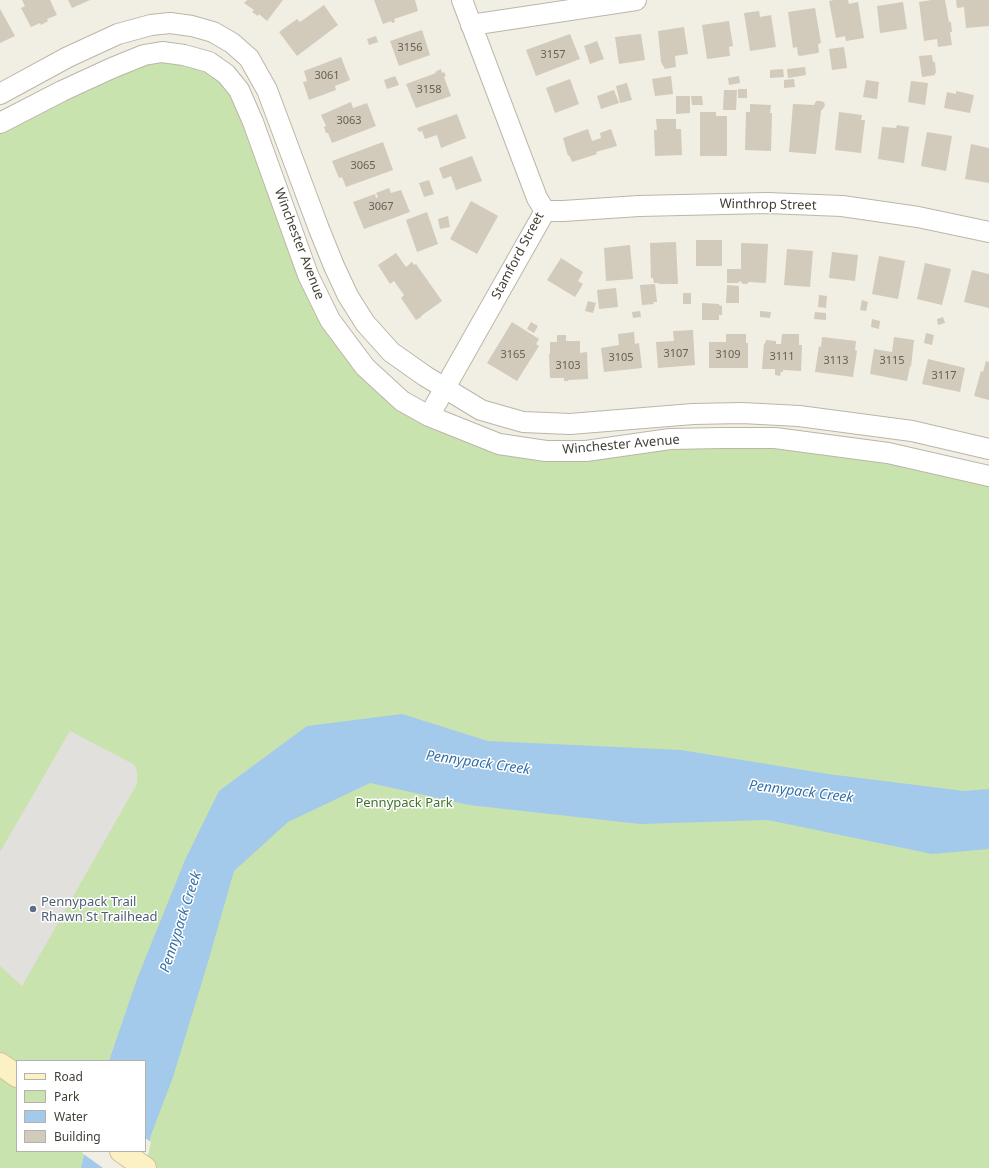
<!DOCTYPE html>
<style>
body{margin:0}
#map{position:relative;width:989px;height:1168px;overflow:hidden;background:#f1eee4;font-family:"Noto Sans",sans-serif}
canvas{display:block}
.legend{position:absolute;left:16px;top:1060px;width:130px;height:92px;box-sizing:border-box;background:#fff;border:1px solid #b4b2ae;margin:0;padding:5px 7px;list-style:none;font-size:12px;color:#433e35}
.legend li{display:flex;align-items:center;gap:8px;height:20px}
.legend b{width:20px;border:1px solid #b4b2ae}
</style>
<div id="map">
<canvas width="989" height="1168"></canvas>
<ul class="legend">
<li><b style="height:5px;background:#fbf1c4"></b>Road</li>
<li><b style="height:11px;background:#c9e3af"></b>Park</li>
<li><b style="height:11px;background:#a3c9eb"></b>Water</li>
<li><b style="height:11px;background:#d2caba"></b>Building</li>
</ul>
</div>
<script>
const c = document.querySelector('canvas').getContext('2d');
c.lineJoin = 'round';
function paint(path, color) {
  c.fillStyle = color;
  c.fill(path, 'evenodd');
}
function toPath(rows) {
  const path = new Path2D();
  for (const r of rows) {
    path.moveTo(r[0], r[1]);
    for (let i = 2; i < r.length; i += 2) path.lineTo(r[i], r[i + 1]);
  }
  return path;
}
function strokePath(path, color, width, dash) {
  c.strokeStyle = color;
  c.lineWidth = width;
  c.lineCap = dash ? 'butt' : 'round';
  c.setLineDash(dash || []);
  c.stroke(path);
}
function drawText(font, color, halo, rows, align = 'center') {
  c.font = font + ' "Noto Sans",sans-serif';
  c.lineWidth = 3;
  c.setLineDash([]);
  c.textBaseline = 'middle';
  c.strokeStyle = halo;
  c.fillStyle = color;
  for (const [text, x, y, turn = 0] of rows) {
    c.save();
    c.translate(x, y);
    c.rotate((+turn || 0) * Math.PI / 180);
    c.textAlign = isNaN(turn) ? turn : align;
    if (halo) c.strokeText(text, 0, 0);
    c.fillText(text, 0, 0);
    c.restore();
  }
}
const green = toPath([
 [154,57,213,73,235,98,332,337,460,437,639,450,751,445,863,455,989,484,989,1168,0,1168,0,131],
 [17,1061,145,1061,145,1151,17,1151]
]);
const parking = toPath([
 [70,731,135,765,137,772,137,784,22,986,0,966,0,852]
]);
const water = toPath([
 [402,714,488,741,681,750,828,774,964,791,989,789,989,849,932,854,768,820,640,824,469,805,370,783,288,822,234,871,208,962,173,1077,151,1135,143,1168,81,1168,85,1151,145,1151,145,1061,109,1061,137,979,185,860,219,791,307,726]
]);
const pier = toPath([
 [145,1138,151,1142,145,1168,103,1168,82,1153,83,1151,145,1151]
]);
const building = toPath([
 [22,0,50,0,57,15,47,19,48,21,41,25,40,23,31,27,21,8,25,6],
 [68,0,90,0,72,8],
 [247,0,283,0,267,21,259,14,258,16,252,12,254,10,244,3],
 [374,0,415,0,418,11,394,19,395,22,392,23,391,21,383,24],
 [834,0,848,0,849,4,858,2,864,38,846,41,845,36,836,38,829,1],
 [931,0,945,0,949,22,951,22,952,32,950,32,952,45,938,47,937,39,924,41,919,2],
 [956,0,989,0,989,26,966,28,964,7,957,8],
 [903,2,907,29,880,33,877,6],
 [324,5,338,25,297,56,279,32,297,19,300,22],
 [815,8,821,43,818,44,819,51,818,53,800,56,798,55,797,47,793,48,788,12],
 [0,9,15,36,0,43],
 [759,11,760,17,771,15,776,47,750,51,744,13],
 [729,21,733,46,729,47,730,56,707,59,702,25],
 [684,27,688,54,675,56,676,67,665,69,661,62,658,31],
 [422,30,430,55,399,66,390,41],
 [570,34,580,59,536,76,526,50],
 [641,34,645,60,619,64,615,37],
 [376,36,378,42,369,45,367,39],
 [597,41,604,59,590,64,584,46],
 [844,47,847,68,832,70,829,49],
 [932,55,933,62,935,62,936,73,935,73,935,75,922,77,919,56],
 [341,57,350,80,335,86,336,90,309,100,303,82,307,81,304,71],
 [805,67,806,75,788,78,787,69],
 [441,69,442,73,444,72,446,76,444,77,451,96,416,108,406,84,436,73,435,72],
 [783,69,784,77,770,78,770,70],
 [395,76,399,85,387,89,384,80],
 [671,76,673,94,655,96,652,79],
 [739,76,740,83,729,85,728,78],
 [570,79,579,104,555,113,546,88],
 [794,79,795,87,784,88,784,80],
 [866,80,879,82,877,99,863,97],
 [911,81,928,83,925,105,908,102],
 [627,83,632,100,620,103,616,86],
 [738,89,747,89,747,98,738,98],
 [614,90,619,103,601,109,597,96],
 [724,90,737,90,736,110,723,110],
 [956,91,974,95,970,113,944,108,947,92,956,94],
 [676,96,690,96,690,113,676,114],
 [691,96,702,96,703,105,692,105],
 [816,101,820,101,824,102,825,106,821,111,816,154,789,152,793,104,814,105],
 [351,102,353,108,367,103,376,126,332,143,328,133,326,133,324,127,326,126,321,115],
 [750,104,771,105,770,113,772,113,771,151,745,150,746,112,750,112],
 [700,112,716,112,716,116,727,116,727,156,700,156],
 [839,112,862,115,861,120,865,120,861,153,835,150],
 [457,114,466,138,441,148,437,135,425,139,422,131,419,132,417,128],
 [656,119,676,119,676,129,681,129,682,155,655,156,654,130,657,130],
 [897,125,909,127,904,163,878,159,882,127,896,128],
 [588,129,592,141,601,138,600,133,611,129,617,146,596,152,597,154,572,162,569,155,568,156,563,138],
 [927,132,952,136,946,171,921,166],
 [383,142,393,170,346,187,342,177,339,178,332,161],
 [971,144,989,148,989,183,965,179],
 [472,156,482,181,456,190,451,176,443,179,439,168],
 [429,180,434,194,424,197,419,183],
 [389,188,391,193,401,190,410,212,364,229,353,202,375,194,376,198,378,197,376,193],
 [471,201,498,216,477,254,450,239],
 [427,212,438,244,417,252,406,220],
 [448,216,450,227,440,229,438,219],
 [696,240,722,240,722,266,696,266],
 [676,242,678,284,659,284,659,283,654,283,653,278,651,278,650,243],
 [741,243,768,244,766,283,749,282,747,284,743,284,740,281,738,283,727,283,727,269,741,269],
 [630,245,633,279,606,281,604,248],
 [787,249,813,251,810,287,784,285],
 [832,252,858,255,855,281,829,278],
 [396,253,406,267,412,262,414,265,416,264,442,301,421,316,421,317,416,320,401,298,404,295,394,281,390,284,378,265],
 [879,256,905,261,898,299,872,294],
 [561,258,583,272,578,281,583,284,575,297,547,280],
 [925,263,951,269,942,305,917,299],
 [972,270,989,274,989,308,964,302],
 [655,284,657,302,653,302,654,304,642,305,640,285],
 [727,285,739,286,739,303,726,303],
 [616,288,618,307,599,309,597,290],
 [683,293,691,293,691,304,683,304],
 [819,295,827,296,826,308,818,307],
 [862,300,868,302,866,311,860,310],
 [588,301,596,303,593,313,585,311],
 [702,303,719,304,719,305,722,306,722,315,719,315,719,320,702,320],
 [640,311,641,317,633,318,632,312],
 [760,311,771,312,770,318,760,317],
 [815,312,826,313,826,320,814,319],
 [943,317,945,323,938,325,937,319],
 [872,319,880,321,879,329,871,327],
 [512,322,539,339,536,344,539,346,517,381,487,363],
 [531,322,538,326,534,333,527,329],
 [693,330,695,365,658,368,656,342,674,341,673,331],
 [634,332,635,344,639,343,642,368,604,372,601,348,619,345,618,334],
 [926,333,934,335,932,345,924,343],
 [726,334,746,334,746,343,748,343,748,368,709,368,709,342,726,342],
 [782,334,799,334,799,345,802,345,801,371,783,370,783,372,781,372,780,376,775,375,775,369,762,369,764,343,765,344,766,340,776,341,776,344,781,344],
 [557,335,566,335,566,341,580,341,580,353,587,352,588,379,568,380,568,381,564,381,564,378,550,378,549,354,550,354,550,342,557,342],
 [822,337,856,341,855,350,857,351,853,377,815,372,819,346,821,347],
 [894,337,914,340,911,367,910,366,907,381,870,374,874,349,892,352],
 [928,359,965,368,960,392,922,384],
 [986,361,989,362,989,400,974,396,981,371,983,372]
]);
const minor = toPath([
 [462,0,537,198,545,211],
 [471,25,636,0],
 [0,94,68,57,118,34,151,25,170,23,192,26,213,32,232,43,249,58,267,90,319,229,334,266,348,296,365,323,391,352,425,376,481,410,523,422,570,424,693,414,742,413,799,416,912,431,989,449],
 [0,123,62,91,112,68,144,55,162,52,184,55,209,62,226,74,239,90,253,122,308,275,330,320,365,367,402,401,429,416,499,444,546,451,586,451,670,439,721,438,775,438,888,453,989,476],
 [545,211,563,211,639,206,767,203,842,206,918,217,989,232],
 [429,416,545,211]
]);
const secondary = toPath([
 [0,1064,17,1076],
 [121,1151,145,1168]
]);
const markers = [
 [33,909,4,"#5c6f8a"]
];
const numberNames = [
 ["3156",410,48],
 ["3157",553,55],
 ["3061",327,76],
 ["3158",429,90],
 ["3063",349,121],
 ["3065",363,166],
 ["3067",381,207],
 ["3107",676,354],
 ["3165",513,355],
 ["3109",728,355],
 ["3111",782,357],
 ["3105",621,358],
 ["3113",836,361],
 ["3115",892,361],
 ["3103",568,366],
 ["3117",944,376]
];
const streetNames = [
 ["Winthrop Street",768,205,1],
 ["Winchester Avenue",299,244,69],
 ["Stamford Street",518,256,-62],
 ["Winchester Avenue",621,445,-5]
];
const parkNames = [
 ["Pennypack Park",404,803]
];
const serviceNames = [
 ["Pennypack Trail",41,902],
 ["Rhawn St Trailhead",41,917]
];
const waterNames = [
 ["Pennypack Creek",478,763,8],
 ["Pennypack Creek",801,792,7],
 ["Pennypack Creek",181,922,-72]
];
paint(green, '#c9e3af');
paint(parking, '#e2e0dc');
paint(water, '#a3c9eb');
paint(pier, '#f1eee4');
paint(building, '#d2caba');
strokePath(minor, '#bcb6a8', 22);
strokePath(secondary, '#cfc397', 24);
strokePath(minor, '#fff', 20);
strokePath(secondary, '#fbf1c4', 22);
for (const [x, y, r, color] of markers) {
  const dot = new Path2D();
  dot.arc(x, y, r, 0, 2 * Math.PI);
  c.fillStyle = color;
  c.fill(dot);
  strokePath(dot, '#fff', 1.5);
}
drawText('11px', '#676156', null, numberNames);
drawText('13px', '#433e35', '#fff', streetNames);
drawText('13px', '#42712c', '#fff', parkNames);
drawText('13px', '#4e5e75', '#fff', serviceNames, 'left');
drawText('italic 14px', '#3570a8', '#fff', waterNames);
</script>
